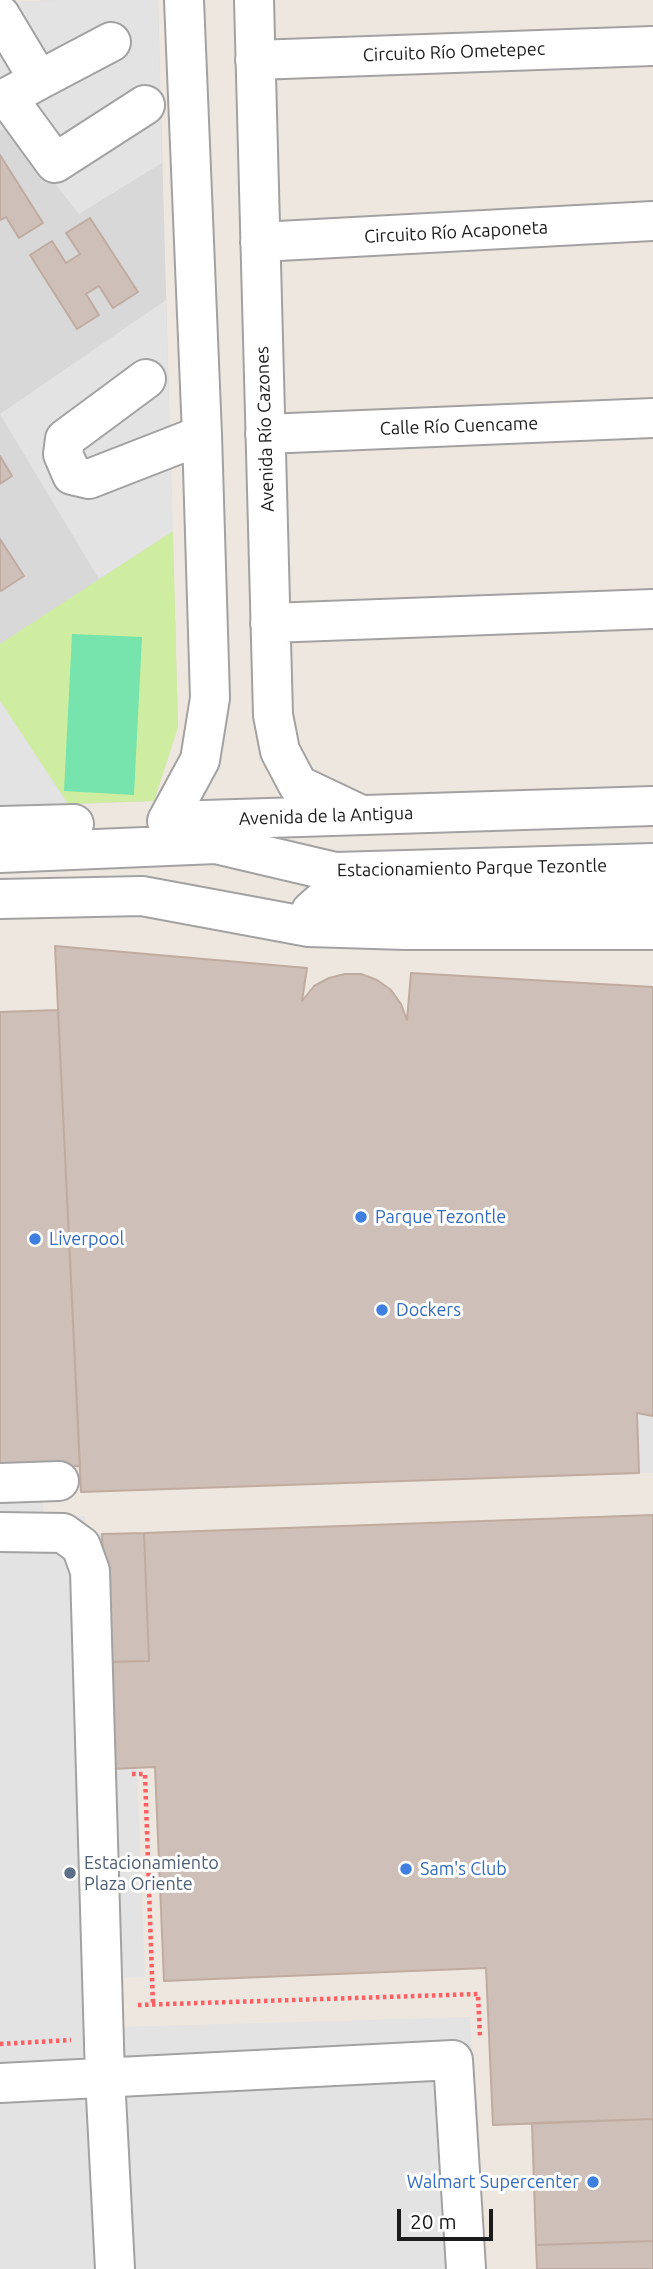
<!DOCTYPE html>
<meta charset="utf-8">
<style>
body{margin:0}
#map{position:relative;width:653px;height:2269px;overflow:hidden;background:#eee7df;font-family:Ubuntu,sans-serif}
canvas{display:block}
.scale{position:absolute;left:397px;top:2209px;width:96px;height:32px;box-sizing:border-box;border:4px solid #1b1b1b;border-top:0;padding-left:9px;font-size:21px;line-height:24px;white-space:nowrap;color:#1b1b1b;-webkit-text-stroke:5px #fff;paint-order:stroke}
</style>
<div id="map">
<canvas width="653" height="2269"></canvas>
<div class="scale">20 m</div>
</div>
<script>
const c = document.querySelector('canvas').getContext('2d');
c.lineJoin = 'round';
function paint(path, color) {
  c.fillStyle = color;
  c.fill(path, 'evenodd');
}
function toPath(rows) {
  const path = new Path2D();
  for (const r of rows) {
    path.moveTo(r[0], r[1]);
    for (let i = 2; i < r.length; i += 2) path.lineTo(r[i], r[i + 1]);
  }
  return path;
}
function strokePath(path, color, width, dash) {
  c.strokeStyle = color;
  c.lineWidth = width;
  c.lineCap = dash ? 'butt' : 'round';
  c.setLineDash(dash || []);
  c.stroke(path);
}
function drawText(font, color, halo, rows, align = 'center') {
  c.font = font + ' Ubuntu,sans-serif';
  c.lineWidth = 6;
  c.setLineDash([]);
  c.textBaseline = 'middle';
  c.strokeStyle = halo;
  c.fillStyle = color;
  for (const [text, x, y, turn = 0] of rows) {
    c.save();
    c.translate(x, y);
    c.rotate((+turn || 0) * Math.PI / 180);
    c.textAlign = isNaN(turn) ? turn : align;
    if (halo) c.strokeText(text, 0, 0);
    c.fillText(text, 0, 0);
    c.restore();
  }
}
const residential = toPath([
 [54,0,158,0,178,727,154,801,0,807,0,3]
]);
const grass = toPath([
 [173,531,178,727,154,801,68,804,0,701,0,644]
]);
const pitch = toPath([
 [72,634,142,637,134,795,64,791]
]);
const parking = toPath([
 [54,0,158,0,162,163,79,214,9,126,0,131,0,3],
 [166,300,173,531,99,579,0,414],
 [0,701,68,804,0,807],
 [637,1413,653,1416,653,1473,639,1473],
 [43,1501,44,1517,85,1516,86,1535,102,1534,112,1769,137,1768,145,1977,117,1978,118,2027,470,2017,484,2269,0,2269,0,1502]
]);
const building = toPath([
 [0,155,43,223,19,238,6,217,0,220,0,155],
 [90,218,138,292,113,308,99,286,86,294,99,315,77,329,30,255,52,241,66,263,80,254,66,233,90,218],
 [0,456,12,476,0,484,0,456],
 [0,539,24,576,1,591,0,589,0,539],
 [55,946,307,968,302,1001,314,986,329,978,345,974,361,974,377,980,391,990,401,1004,407,1020,411,973,653,987,653,1416,637,1413,639,1473,81,1492,55,946],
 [58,1010,80,1466,0,1469,0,1012,58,1010],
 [653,1515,653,2119,493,2125,486,1968,164,1981,155,1767,111,1769,107,1662,149,1661,144,1533,653,1515],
 [144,1533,149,1661,107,1662,102,1534,144,1533],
 [653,2119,653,2241,536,2245,532,2123,653,2119],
 [653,2241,653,2269,537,2269,536,2245,653,2241]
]);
const path = toPath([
 [132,1774,145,1774,153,2005],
 [138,2005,478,1994,480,2037],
 [0,2044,71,2040]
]);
const minor = toPath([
 [254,0,273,715,280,751,298,785,359,814],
 [0,15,39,80,0,101],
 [255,60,653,46],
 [39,80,111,42],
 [7,97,55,163,145,105],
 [260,242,653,221],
 [146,379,65,439,63,454,72,475,89,479,202,435],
 [265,434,653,418],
 [270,623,653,609],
 [167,821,200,760,210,698,202,435,184,0],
 [172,821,653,806],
 [0,826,74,824],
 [0,853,216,844,335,872,653,863],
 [0,899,142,896,309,927,406,930,653,930],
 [309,927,311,911,321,902,331,896,474,893,500,903,653,898],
 [0,1483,59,1481],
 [0,1532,63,1533,81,1546,90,1571,105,2077,115,2269],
 [0,2083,453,2060,466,2269]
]);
const markers = [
 [361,1217,7,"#3f7fe0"],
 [35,1239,7,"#3f7fe0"],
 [382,1310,7,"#3f7fe0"],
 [406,1869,7,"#3f7fe0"],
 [70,1873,7,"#5c6f8a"],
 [593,2182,7,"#3f7fe0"]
];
const streetNames = [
 ["Circuito Río Ometepec",454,52,-2],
 ["Circuito Río Acaponeta",456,232,-3],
 ["Calle Río Cuencame",459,426,-2],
 ["Avenida Río Cazones",265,429,-92],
 ["Avenida de la Antigua",326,816,-2],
 ["Estacionamiento Parque Tezontle",472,868,-1]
];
const shopNames = [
 ["Parque Tezontle",375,1217],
 ["Liverpool",49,1239],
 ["Dockers",396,1310],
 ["Sam's Club",420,1869],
 ["Walmart Supercenter",579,2182,"right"]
];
const serviceNames = [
 ["Estacionamiento",84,1863],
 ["Plaza Oriente",84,1884]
];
paint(residential, '#d9d8d8');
paint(grass, '#cfeda0');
paint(pitch, '#76e4ac');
paint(parking, '#e3e3e3');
paint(building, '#cebfb8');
strokePath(building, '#c0aba1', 2);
strokePath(minor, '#a2a2a2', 42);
strokePath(path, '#ff5f62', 4.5, [3.5, 3.5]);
strokePath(minor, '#fff', 38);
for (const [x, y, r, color] of markers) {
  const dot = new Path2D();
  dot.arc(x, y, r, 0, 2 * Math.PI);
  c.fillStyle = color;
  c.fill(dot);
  strokePath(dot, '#fff', 2.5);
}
drawText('18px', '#1b1b1b', '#fff', streetNames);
drawText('18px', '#366cbe', '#fff', shopNames, 'left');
drawText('18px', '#4e5e75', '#fff', serviceNames, 'left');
</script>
